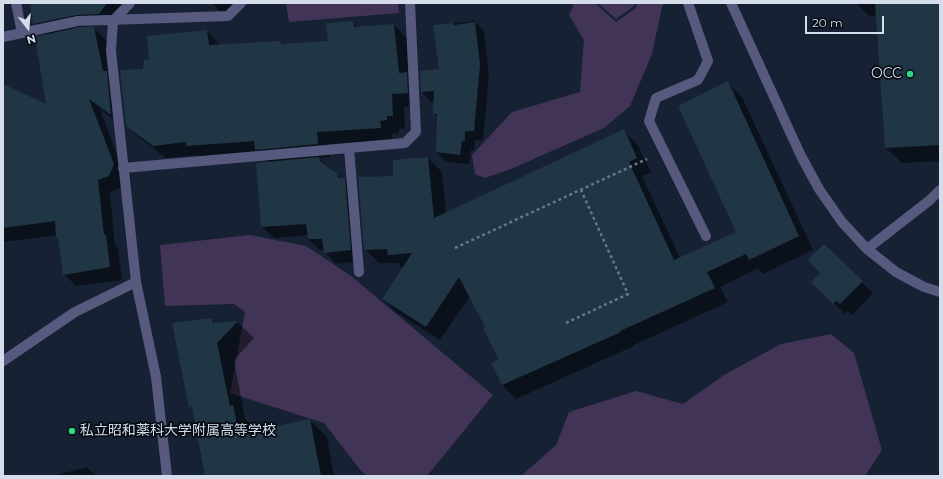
<!DOCTYPE html>
<meta charset="utf-8">
<style>
body{margin:0}
#map{position:relative;width:943px;height:479px;overflow:hidden;background:#162134;font-family:Montserrat,sans-serif}
canvas{display:block}
.frame{position:absolute;inset:0;border:4px solid #d5ddea;pointer-events:none}
.north{position:absolute;left:8px;top:8px;width:40px;height:40px;-webkit-text-stroke:3px #060b13;paint-order:stroke;rotate:164deg;font-size:11px;font-weight:700;line-height:16px;text-align:center;color:#d5ddea}
.north::after{content:'';display:block;margin:auto;width:14px;height:18px;background:#d5ddea;clip-path:polygon(50% 0,100% 100%,50% 72%,0 100%)}
.scale{position:absolute;left:805px;top:16px;width:79px;height:18px;box-sizing:border-box;border:2px solid #d5ddea;border-top:0;padding-left:5px;font-size:12px;line-height:14px;white-space:nowrap;color:#d5ddea;-webkit-text-stroke:3px #060b13;paint-order:stroke}
</style>
<div id="map">
<canvas width="943" height="479"></canvas>
<div class="frame"></div>
<div class="north">N</div>
<div class="scale">20 m</div>
</div>
<script>
const c = document.querySelector('canvas').getContext('2d');
c.lineJoin = 'round';
function paint(path, color) {
  c.fillStyle = color;
  c.fill(path, 'evenodd');
}
function toPath(rows) {
  const path = new Path2D();
  for (const r of rows) {
    path.moveTo(r[0], r[1]);
    for (let i = 2; i < r.length; i += 2) path.lineTo(r[i], r[i + 1]);
  }
  return path;
}
function strokePath(path, color, width, dash) {
  c.strokeStyle = color;
  c.lineWidth = width;
  c.lineCap = dash ? 'butt' : 'round';
  c.setLineDash(dash || []);
  c.stroke(path);
}
function drawText(font, color, halo, rows, align = 'center') {
  c.font = font + ' Montserrat,"Noto Sans JP",sans-serif';
  c.lineWidth = 3.5;
  c.setLineDash([]);
  c.textBaseline = 'middle';
  c.strokeStyle = halo;
  c.fillStyle = color;
  for (const [text, x, y, turn = 0] of rows) {
    c.save();
    c.translate(x, y);
    c.rotate((+turn || 0) * Math.PI / 180);
    c.textAlign = isNaN(turn) ? turn : align;
    if (halo) c.strokeText(text, 0, 0);
    c.fillText(text, 0, 0);
    c.restore();
  }
}
const green = toPath([
 [286,3,398,3,399,13,289,22],
 [574,3,595,3,616,22,636,8,637,3,665,3,662,7,652,54,630,106,604,128,511,169,485,178,475,174,472,155,512,112,580,92,584,40,569,15],
 [598,3,635,3,634,6,616,19],
 [250,235,306,246,351,276,493,395,427,476,368,476,362,472,324,423,230,393,245,312,234,304,165,306,160,245],
 [831,334,854,353,882,450,865,476,521,476,556,445,569,412,636,391,683,404,724,375,781,344]
]);
const shadow = toPath([
 [31,3,127,3,110,25,88,26,80,27,94,28,106,40,123,126,100,109,125,177,121,188,110,192,115,246,118,248,122,280,76,286,64,274,60,239,57,235,3,242,3,91,48,106,46,35,34,23],
 [212,3,245,3,225,16],
 [856,3,940,3,940,161,902,163,886,148,877,15,869,16],
 [474,21,484,31,489,75,483,140,475,140,474,150,471,150,469,164,446,162,437,152,438,117,434,114,434,101,431,102,422,92,440,70,434,26],
 [352,22,358,28,394,25,407,38,410,77,419,86,420,106,404,107,405,128,399,129,399,133,392,134,393,140,329,144,330,157,319,158,341,179,344,179,356,190,362,261,336,264,325,252,325,250,320,250,308,239,308,235,274,238,262,227,269,163,260,153,200,158,196,155,166,158,140,138,127,125,144,70,150,60,207,31,220,45,280,42,284,45,329,42],
 [728,83,742,97,813,250,763,274,758,268,720,287,728,302,634,345,634,346,516,399,502,385,500,360,470,296,440,340,397,313,383,299,403,269,398,263,379,263,365,249,394,177,428,158,442,172,446,213,623,130,637,144,651,172,642,176,680,258,737,233],
 [821,273,862,282,873,293,852,315,848,311,845,314,812,282],
 [211,319,216,324,237,322,254,338,234,360,245,419,250,424,252,433,310,420,327,437,334,476,206,476,194,412,190,407],
 [87,467,96,476,52,476]
]);
const building = toPath([
 [30,3,107,3,99,14,77,15,33,24],
 [875,3,940,3,940,145,885,148],
 [353,21,354,27,394,24,399,73,407,72,408,93,392,94,393,116,387,116,387,120,380,121,381,128,317,132,318,144,255,150,254,141,186,146,186,142,153,146,126,126,120,70,143,69,144,60,149,59,147,36,207,30,209,45,281,41,281,44,328,41,326,23],
 [475,22,480,65,474,131,465,131,465,141,462,141,460,155,436,152,437,114,433,114,434,91,421,92,420,71,439,69,433,25,453,23,454,25],
 [79,27,94,27,103,71,107,71,111,115,89,99,114,164,109,176,98,180,104,235,106,235,110,267,63,275,58,237,56,237,55,221,3,228,3,84,46,104,35,37],
 [728,81,799,236,749,260,746,254,707,272,715,288,620,331,621,332,502,385,491,363,499,359,483,328,485,327,459,277,426,327,382,299,412,253,388,255,387,249,364,250,358,177,393,176,393,160,428,157,434,218,624,129,637,158,629,162,674,260,736,232,678,106],
 [319,157,320,161,337,174,338,178,345,178,351,250,324,253,322,239,308,239,306,224,261,227,256,163],
 [824,244,863,281,840,304,836,301,833,304,811,282,820,273,808,260],
 [212,318,213,323,238,321,217,343,230,406,233,405,239,434,310,419,321,476,205,476,192,407,189,408,172,323]
]);
const path = toPath([
 [455,248,647,159],
 [566,323,628,294,581,190]
]);
const minor = toPath([
 [16,3,22,33],
 [130,3,113,21,111,51,136,282,156,377,167,476],
 [688,3,708,61,698,80,656,98,649,121,706,236],
 [731,3,801,156,819,189,842,222,867,249,896,272,924,287,940,292],
 [3,37,78,21,228,16,241,3],
 [349,148,359,272],
 [123,168,405,143,416,132,410,3],
 [867,249,930,200,940,190],
 [3,361,75,312,136,282]
]);
const markers = [
 [910,74,4,"#2fd883"],
 [72,431,4,"#2fd883"]
];
const poiNames = [
 ["OCC",902,74],
 ["私立昭和薬科大学附属高等学校",80,431,"left"]
];
paint(green, '#423456');
paint(shadow, '#0007');
paint(building, '#203645');
strokePath(path, '#6b7585', 2.5, [3, 3]);
strokePath(minor, '#57597f', 10);
for (const [x, y, r, color] of markers) {
  const dot = new Path2D();
  dot.arc(x, y, r, 0, 2 * Math.PI);
  c.fillStyle = color;
  c.fill(dot);
  strokePath(dot, '#060b13', 1.5);
}
drawText('14px', '#d5ddea', '#060b13', poiNames, 'right');
</script>
